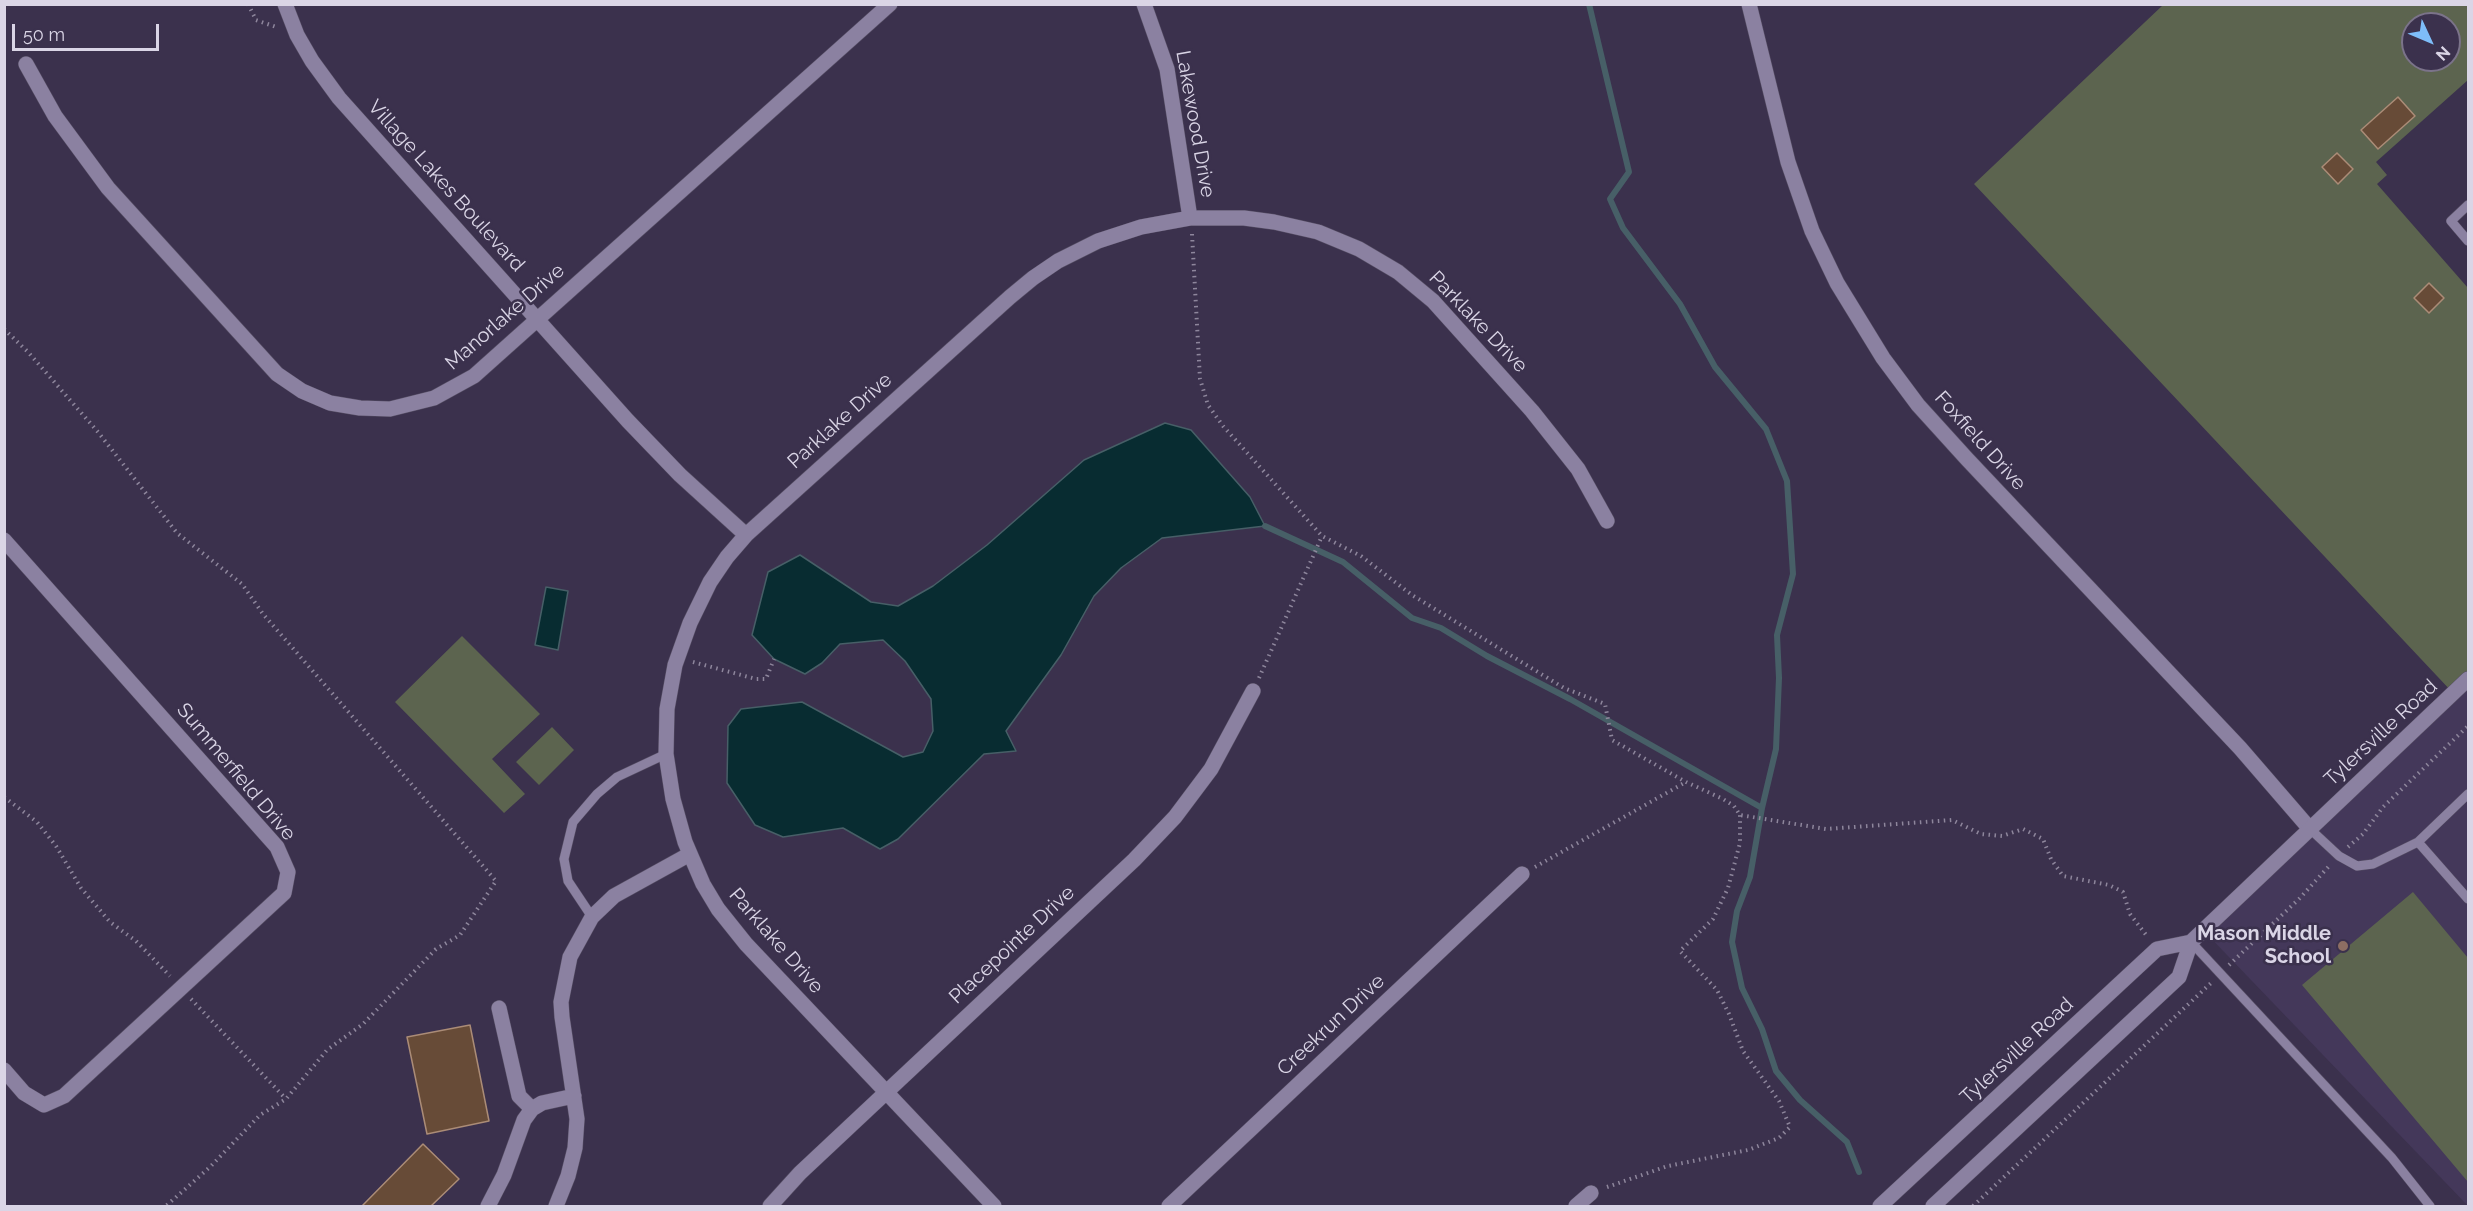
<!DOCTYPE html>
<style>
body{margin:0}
#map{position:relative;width:2473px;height:1211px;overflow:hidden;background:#3b314d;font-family:Raleway,sans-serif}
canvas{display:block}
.frame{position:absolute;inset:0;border:6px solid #dad5e6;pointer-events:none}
.north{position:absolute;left:2401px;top:12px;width:60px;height:60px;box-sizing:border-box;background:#3b314d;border:2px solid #7b738a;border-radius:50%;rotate:134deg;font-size:16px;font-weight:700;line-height:24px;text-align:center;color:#dad5e6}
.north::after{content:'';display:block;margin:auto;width:21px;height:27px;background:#7ebdf9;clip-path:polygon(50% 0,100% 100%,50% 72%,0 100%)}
.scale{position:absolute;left:12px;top:24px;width:147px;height:27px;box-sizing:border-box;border:3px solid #dad5e6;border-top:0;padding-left:8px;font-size:18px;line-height:21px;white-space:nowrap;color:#dad5e6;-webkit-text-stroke:4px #3b314d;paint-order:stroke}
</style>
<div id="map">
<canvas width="2473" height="1211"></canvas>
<div class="frame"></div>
<div class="north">N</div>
<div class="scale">50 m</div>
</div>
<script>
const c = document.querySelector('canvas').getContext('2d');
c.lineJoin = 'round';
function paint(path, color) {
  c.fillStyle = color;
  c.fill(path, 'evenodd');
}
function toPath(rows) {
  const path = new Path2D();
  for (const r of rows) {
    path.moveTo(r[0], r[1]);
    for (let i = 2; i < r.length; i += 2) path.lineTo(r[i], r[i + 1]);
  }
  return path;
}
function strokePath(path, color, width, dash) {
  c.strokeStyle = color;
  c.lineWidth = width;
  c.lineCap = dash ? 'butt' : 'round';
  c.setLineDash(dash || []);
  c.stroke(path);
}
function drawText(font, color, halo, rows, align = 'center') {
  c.font = font + ' Raleway,sans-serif';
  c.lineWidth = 5;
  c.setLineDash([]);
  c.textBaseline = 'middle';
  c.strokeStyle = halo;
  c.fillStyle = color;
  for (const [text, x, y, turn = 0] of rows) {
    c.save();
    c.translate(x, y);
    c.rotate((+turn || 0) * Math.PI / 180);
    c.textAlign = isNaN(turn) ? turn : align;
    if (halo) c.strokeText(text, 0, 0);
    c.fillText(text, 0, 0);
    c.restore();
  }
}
const built = toPath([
 [2468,679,2468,1206,2203,930]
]);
const green = toPath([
 [2163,5,2468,5,2468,80,2376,162,2387,175,2377,184,2468,288,2468,679,2453,693,1974,184],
 [2413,24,2449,24,2449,60,2413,60],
 [462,636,540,714,492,759,525,794,504,813,395,702],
 [552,727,574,750,539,785,516,762],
 [2413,892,2468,958,2468,1182,2302,985]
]);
const water = toPath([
 [1165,423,1191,430,1250,497,1265,526,1162,538,1121,568,1094,596,1061,655,1006,731,1016,751,984,754,898,839,880,849,843,828,783,837,755,825,727,783,728,726,741,709,802,702,903,757,923,752,933,731,931,699,905,661,883,640,840,644,822,663,805,674,774,659,752,635,768,572,800,555,871,602,898,606,933,586,987,545,1084,460,1165,423],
 [546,587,568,591,558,650,535,645,546,587]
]);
const stream = toPath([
 [1589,4,1629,172,1610,199,1623,228,1680,304,1715,367,1766,429,1787,481,1793,574,1777,635,1779,678,1776,749,1762,808,1750,877,1737,911,1732,942,1742,988,1762,1029,1776,1071,1800,1100,1847,1142,1859,1172],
 [1265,526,1343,562,1412,618,1441,628,1487,656,1570,699,1762,808]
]);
const building = toPath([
 [2398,97,2415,116,2378,149,2361,130,2398,97],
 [2337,153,2353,169,2338,184,2322,167,2337,153],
 [2429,283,2444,298,2429,313,2414,298,2429,283],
 [470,1025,489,1121,427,1134,407,1037,470,1025],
 [423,1144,459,1179,431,1206,362,1206,423,1144]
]);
const path = toPath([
 [248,4,256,20,276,27],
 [1192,234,1200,379,1208,405,1223,426,1322,536,1361,556,1412,595,1564,688,1605,704,1612,740,1686,782,1723,799,1734,806,1740,815,1826,829,1952,820,1981,834,2002,836,2023,829,2043,839,2051,859,2063,876,2109,885,2123,892,2130,914,2147,936],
 [4,329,28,352,98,432,177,533,242,584,263,614,496,881,460,935,436,949,363,1024,327,1050,286,1099,260,1115,211,1166,166,1206],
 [693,662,756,679,766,679,774,659],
 [1259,678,1322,536],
 [4,797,37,822,56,846,81,888,110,922,136,941,170,976],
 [2348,847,2363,834,2383,807,2468,726],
 [1535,867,1686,782],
 [2229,965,2300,898,2330,865],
 [191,999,286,1099],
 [1607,1187,1668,1166,1748,1150,1779,1138,1790,1127,1779,1101,1743,1051,1729,1014,1717,990,1680,951,1713,919,1728,888,1740,843,1740,815],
 [1973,1206,2211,983]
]);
const service = toPath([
 [2468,205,2451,221,2468,241],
 [2468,794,2418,842,2468,899],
 [2310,829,2339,856,2357,866,2373,864,2418,842],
 [592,917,568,881,564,859,573,822,597,794,617,777,666,754],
 [2191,942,2392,1158,2430,1206]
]);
const minor = toPath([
 [285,4,297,35,312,61,339,98,628,421,680,475,746,535],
 [1144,4,1167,69,1190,218],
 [1749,4,1788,162,1812,231,1837,283,1883,358,1918,405,1967,459,2240,748,2310,829],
 [26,64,55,116,108,188,277,374,302,391,330,403,360,408,390,409,434,398,474,376,890,4],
 [4,540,277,847,288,872,284,893,64,1096,44,1105,24,1093,4,1070],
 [499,1008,519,1096,532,1109],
 [488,1206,504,1175,524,1120,532,1109,542,1103,574,1096],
 [556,1206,568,1176,575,1148,577,1119,562,1017,561,1002,570,957,592,917,614,896,690,854],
 [770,1206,800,1173,1134,860,1175,817,1211,769,1253,691],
 [994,1206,746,944,718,909,703,884,685,842,673,799,666,754,667,709,675,665,690,623,710,582,727,557,746,535,1010,297,1033,278,1058,261,1098,241,1141,227,1190,218,1244,218,1274,222,1318,232,1359,249,1398,272,1433,301,1532,411,1578,469,1607,521],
 [1169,1206,1522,874],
 [1576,1206,1591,1193]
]);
const secondary = toPath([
 [1880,1206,2157,949,2191,942],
 [1933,1206,2179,977,2191,942,2468,679]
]);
const markers = [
 [2343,946,6,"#8d6e63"]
];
const streetNames = [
 ["Lakewood Drive",1195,124,80],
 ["Village Lakes Boulevard",446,186,48],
 ["Manorlake Drive",505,317,-41],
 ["Parklake Drive",1478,322,46],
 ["Parklake Drive",840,421,-42],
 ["Foxfield Drive",1980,441,48],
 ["Tylersville Road",2381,733,-43],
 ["Summerfield Drive",236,772,50],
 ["Parklake Drive",776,941,49],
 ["Placepointe Drive",1012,945,-43],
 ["Creekrun Drive",1331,1025,-43],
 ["Tylersville Road",2017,1051,-43]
];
const poiNames = [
 ["Mason Middle",2331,934],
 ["School",2331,957]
];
paint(built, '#44385a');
paint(green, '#5c644f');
paint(water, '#082c31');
strokePath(water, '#475f67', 1.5);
strokePath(stream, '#475f67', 6);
paint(building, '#674b37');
strokePath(building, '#ab8c77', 1.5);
strokePath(service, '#564e64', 10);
strokePath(minor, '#564e64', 16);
strokePath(secondary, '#564e64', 16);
strokePath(path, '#8e869c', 4, [1.5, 4.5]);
strokePath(service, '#8b81a1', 9);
strokePath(minor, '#8b81a1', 15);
strokePath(secondary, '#8b81a1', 15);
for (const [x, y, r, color] of markers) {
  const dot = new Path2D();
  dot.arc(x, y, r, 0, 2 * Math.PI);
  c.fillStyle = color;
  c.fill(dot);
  strokePath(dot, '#3b314d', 2);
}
drawText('20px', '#dad5e6', '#3b314d', streetNames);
drawText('bold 20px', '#dad5e6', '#3b314d', poiNames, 'right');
</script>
